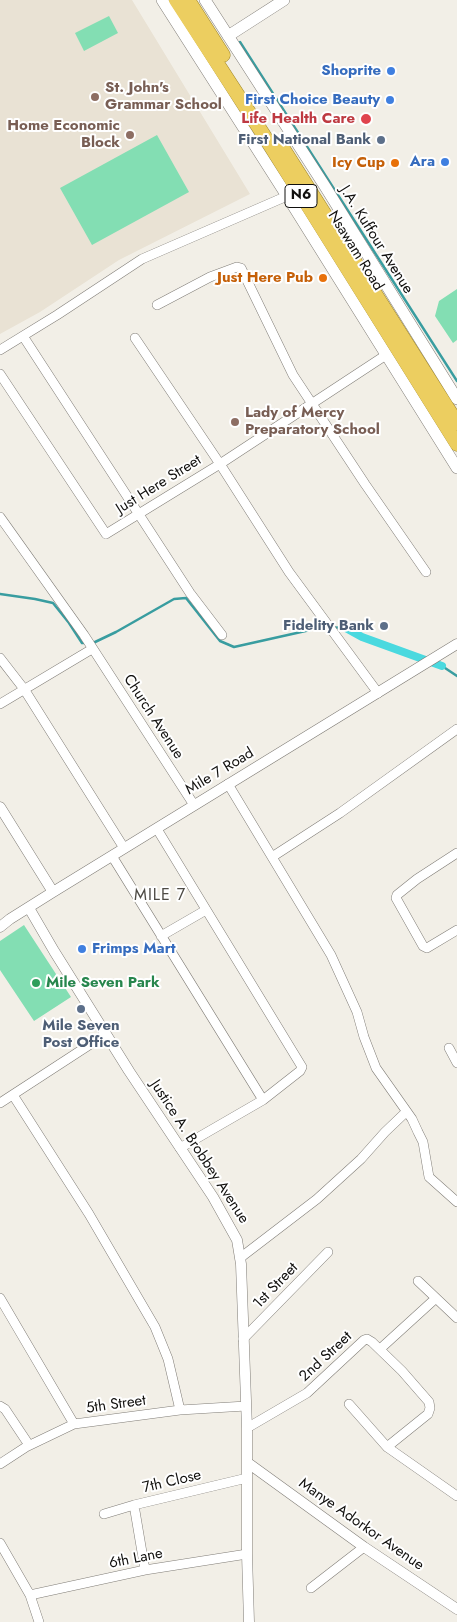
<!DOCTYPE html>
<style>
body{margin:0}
canvas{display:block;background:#f2efe7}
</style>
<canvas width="457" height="1622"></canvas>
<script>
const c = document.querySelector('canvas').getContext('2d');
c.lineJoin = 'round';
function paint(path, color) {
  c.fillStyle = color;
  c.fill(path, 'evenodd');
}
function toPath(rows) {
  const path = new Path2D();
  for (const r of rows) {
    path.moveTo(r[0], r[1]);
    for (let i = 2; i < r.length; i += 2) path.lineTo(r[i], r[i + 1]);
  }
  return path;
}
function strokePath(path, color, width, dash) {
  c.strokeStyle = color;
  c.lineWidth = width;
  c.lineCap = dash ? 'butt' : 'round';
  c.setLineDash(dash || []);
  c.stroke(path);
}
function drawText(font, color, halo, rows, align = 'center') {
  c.font = font + ' Jost,sans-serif';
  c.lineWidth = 4;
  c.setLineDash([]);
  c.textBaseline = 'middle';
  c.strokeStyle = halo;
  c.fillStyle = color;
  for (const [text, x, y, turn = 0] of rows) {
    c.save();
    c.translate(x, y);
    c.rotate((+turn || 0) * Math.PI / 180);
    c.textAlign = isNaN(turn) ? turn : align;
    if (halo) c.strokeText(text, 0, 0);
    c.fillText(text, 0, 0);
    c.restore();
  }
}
const built = toPath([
 [0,0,132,0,250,194,119,260,40,312,0,334]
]);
const green = toPath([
 [109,16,118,33,84,51,75,33],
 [157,135,189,192,92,245,60,188],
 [457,289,457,340,453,343,435,316,439,301],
 [24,925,71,997,34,1021,0,970,0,941]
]);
const stream = toPath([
 [240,42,457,381],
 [0,594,35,599,53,603,69,623,82,643,85,643],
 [332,628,344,627],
 [93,643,116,632,174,599,186,598,220,641,234,647,319,628,326,628],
 [442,666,457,676]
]);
const canal = toPath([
 [344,627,362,637,442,666]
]);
const minor = toPath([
 [157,305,210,277,237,267,241,268,293,375,365,484,426,572],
 [23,336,190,593,222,635],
 [135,338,220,464,289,572,378,693],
 [0,350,57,315,142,259,287,196],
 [0,374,106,534,220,464,386,355],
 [0,517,84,635,194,805],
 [0,658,24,689,124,848],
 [0,704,92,649],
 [228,784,331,955,357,1012,364,1037,376,1068,412,1119,418,1132,423,1142,429,1177,457,1202],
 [157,829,302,1067,300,1071,263,1100,180,1148],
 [457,853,417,879,397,895,396,898,423,946,427,948,457,930],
 [112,856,263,1100],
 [272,857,340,813,457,729],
 [161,936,206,910],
 [449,1048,457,1063],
 [13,1095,89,1214,155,1327,168,1359,180,1410],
 [0,1103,106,1034],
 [240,1258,317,1199,361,1159,385,1132,406,1112],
 [418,1281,457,1318],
 [0,1298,74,1424],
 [243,1339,328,1252],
 [380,1349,436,1298],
 [349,1404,387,1447,457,1496],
 [0,1406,5,1409,29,1445],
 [247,1428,307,1393,364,1340,367,1339,372,1342,402,1371,429,1402,430,1408,428,1414,387,1447],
 [0,1464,26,1447,74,1424,180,1410,246,1406],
 [134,1505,145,1570],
 [104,1514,134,1505,247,1478],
 [0,1543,30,1595,39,1622],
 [311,1588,364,1547],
 [30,1595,145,1570,247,1554]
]);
const tertiary = toPath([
 [0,807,53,892],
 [29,908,54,951,129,1071,213,1197,237,1240,241,1264,247,1428,247,1554,249,1622],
 [0,927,10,919,53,892,457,644],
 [248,1463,364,1547,457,1609]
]);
const secondary = toPath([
 [162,0,287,196,457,468],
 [205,0,326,188,457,399],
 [228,36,284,0]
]);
const trunk = toPath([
 [176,0,263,134,457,444],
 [188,0,223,55],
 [282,147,457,423]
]);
const markers = [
 [391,71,5,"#3f7fe0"],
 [95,97,5,"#8d6e63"],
 [390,100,5,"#3f7fe0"],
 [366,119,6,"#e0444e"],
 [130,135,5,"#8d6e63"],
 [381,140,5,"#5c6f8a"],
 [445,162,5,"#3f7fe0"],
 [395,163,5,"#e8710a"],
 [323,278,5,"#e8710a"],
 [235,422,5,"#8d6e63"],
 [384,626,5,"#5c6f8a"],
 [82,949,5,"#3f7fe0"],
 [36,983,5,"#2e9e5b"],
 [81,1009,5,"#5c6f8a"]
];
const shields = [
 [301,196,32]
];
const shieldNames = [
 ["N6",301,196]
];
const shopNames = [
 ["Shoprite",381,71],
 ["First Choice Beauty",380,100],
 ["Ara",435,162],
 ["Frimps Mart",92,949,"left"]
];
const educationNames = [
 ["St. John's",105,88],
 ["Grammar School",105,105],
 ["Home Economic",120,126,"right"],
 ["Block",120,143,"right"],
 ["Lady of Mercy",245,413],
 ["Preparatory School",245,430]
];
const healthNames = [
 ["Life Health Care",355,119]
];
const serviceNames = [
 ["First National Bank",371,140],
 ["Fidelity Bank",374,626],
 ["Mile Seven",81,1026,"center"],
 ["Post Office",81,1043,"center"]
];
const foodNames = [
 ["Icy Cup",385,163],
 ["Just Here Pub",313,278]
];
const streetNames = [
 ["J.A. Kuffour Avenue",376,240,58],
 ["Nsawam Road",355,251,58],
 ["Just Here Street",159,485,-32],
 ["Church Avenue",153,717,57],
 ["Mile 7 Road",220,772,-31],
 ["Justice A. Brobbey Avenue",199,1152,57],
 ["1st Street",276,1286,-46],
 ["2nd Street",326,1357,-43],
 ["5th Street",116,1405,-8],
 ["7th Close",172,1482,-13],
 ["Manye Adorkor Avenue",361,1525,35],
 ["6th Lane",136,1559,-11]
];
const leisureNames = [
 ["Mile Seven Park",46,983]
];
const neighbourhoodNames = [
 ["MILE 7",160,896]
];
paint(built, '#e9e2d4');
paint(green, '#83deb3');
strokePath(stream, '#399da0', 2.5);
strokePath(canal, '#4ad9df', 8);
strokePath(minor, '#807d77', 10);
strokePath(tertiary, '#807d77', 11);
strokePath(secondary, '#807d77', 12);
strokePath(trunk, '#9c8429', 15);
strokePath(minor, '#fff', 9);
strokePath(tertiary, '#fff', 10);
strokePath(secondary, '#fff', 11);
strokePath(trunk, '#ecce60', 14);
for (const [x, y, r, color] of markers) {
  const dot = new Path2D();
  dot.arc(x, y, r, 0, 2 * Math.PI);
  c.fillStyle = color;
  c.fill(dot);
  strokePath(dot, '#fff', 2);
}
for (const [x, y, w] of shields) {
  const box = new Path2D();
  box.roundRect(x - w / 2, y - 11.5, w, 23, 4);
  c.fillStyle = '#fff';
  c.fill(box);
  strokePath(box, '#11100e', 1);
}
drawText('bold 14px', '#11100e', null, shieldNames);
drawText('bold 15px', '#366cbe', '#fff', shopNames, 'right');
drawText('bold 15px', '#785e54', '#fff', educationNames, 'left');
drawText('bold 15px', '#be3a42', '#fff', healthNames, 'right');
drawText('bold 15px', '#4e5e75', '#fff', serviceNames, 'right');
drawText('bold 15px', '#c56008', '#fff', foodNames, 'right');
drawText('15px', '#11100e', '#fff', streetNames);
drawText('bold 15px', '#27864d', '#fff', leisureNames, 'left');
c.letterSpacing = '1px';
drawText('16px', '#4e4b45', '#fff', neighbourhoodNames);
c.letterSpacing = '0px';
</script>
